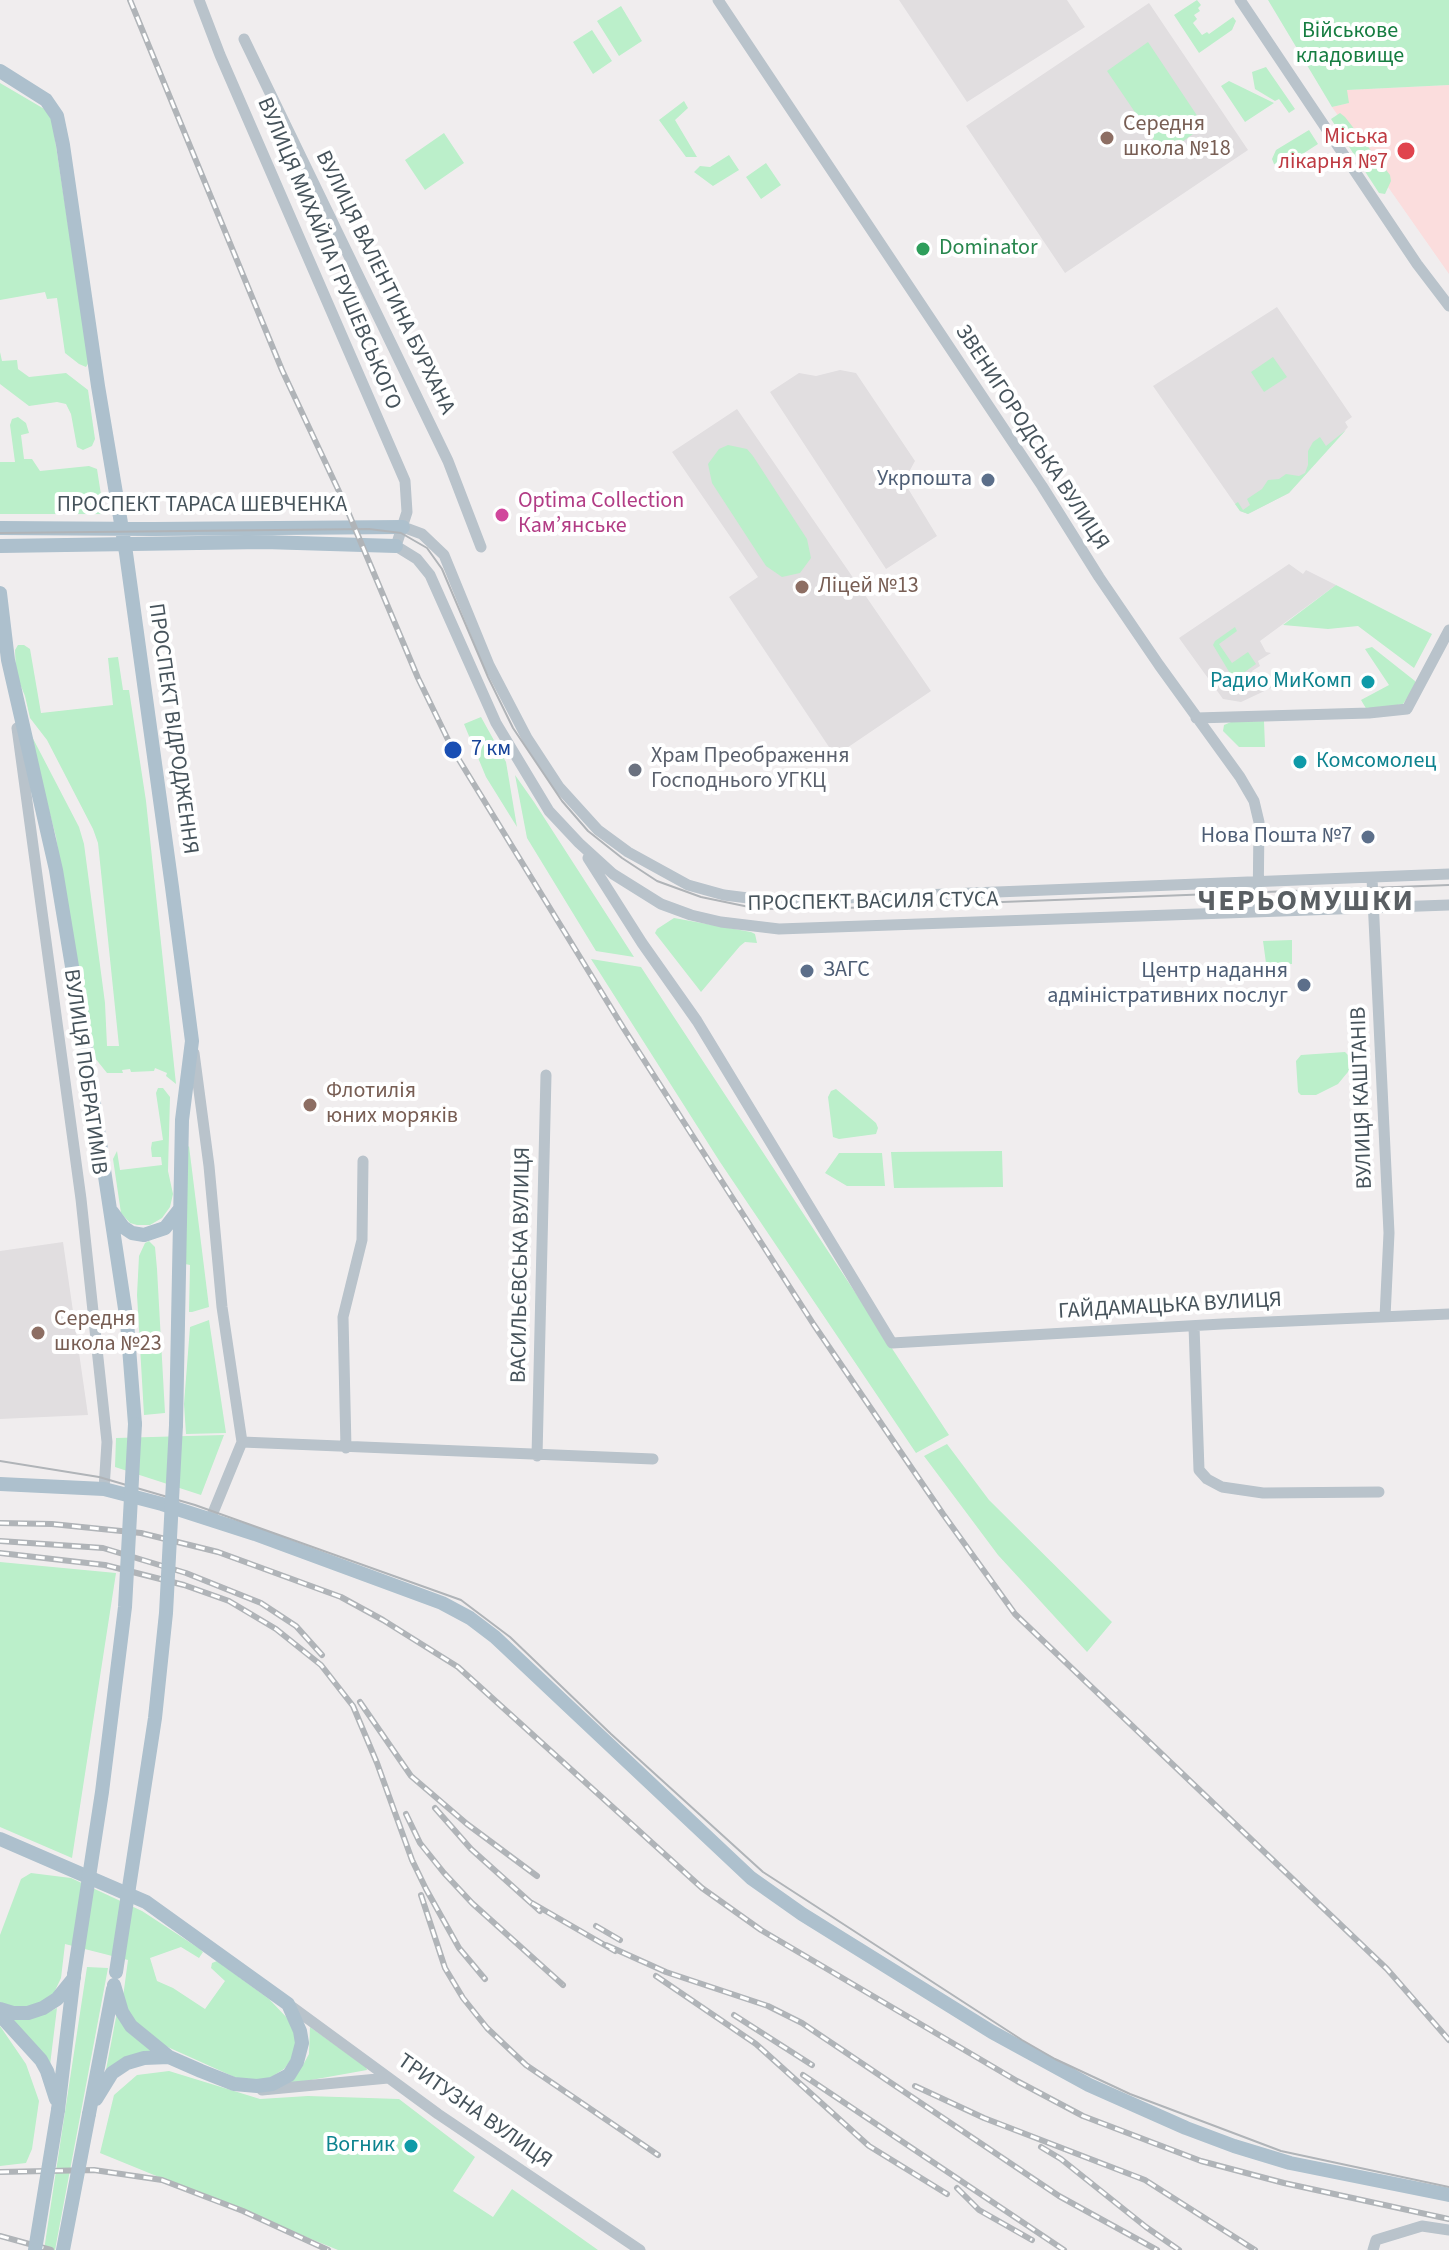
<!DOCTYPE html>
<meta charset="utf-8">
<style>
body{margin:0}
canvas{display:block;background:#f0edee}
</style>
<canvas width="1449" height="2250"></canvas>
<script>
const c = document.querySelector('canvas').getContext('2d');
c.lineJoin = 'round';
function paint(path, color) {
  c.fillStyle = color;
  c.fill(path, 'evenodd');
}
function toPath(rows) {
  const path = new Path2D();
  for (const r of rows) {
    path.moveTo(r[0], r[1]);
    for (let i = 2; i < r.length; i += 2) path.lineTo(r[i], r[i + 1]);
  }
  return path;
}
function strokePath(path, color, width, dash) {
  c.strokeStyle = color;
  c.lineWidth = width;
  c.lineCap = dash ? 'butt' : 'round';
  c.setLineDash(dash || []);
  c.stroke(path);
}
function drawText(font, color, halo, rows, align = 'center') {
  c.font = font + ' "Source Sans 3",sans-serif';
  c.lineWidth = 8;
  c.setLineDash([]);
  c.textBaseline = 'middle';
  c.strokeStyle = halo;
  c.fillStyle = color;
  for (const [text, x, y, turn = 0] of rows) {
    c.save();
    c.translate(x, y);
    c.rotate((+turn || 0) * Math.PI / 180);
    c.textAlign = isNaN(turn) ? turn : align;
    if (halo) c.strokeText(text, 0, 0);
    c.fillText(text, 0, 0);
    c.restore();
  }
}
const education = toPath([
 [899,0,1067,0,1085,27,967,102],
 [1149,3,1248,150,1065,273,966,126],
 [1277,307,1352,417,1345,422,1348,427,1289,493,1248,514,1240,511,1153,386],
 [840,370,856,373,915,461,909,472,901,477,937,536,886,569,770,392,799,373,816,376],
 [737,409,931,691,835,756,729,597,758,577,672,452],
 [1289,564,1303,574,1306,570,1336,585,1260,641,1266,652,1271,653,1258,661,1260,666,1252,671,1259,682,1267,677,1273,687,1241,702,1223,699,1179,638],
 [63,1242,88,1415,0,1419,0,1251]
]);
const medical = toPath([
 [1449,85,1449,274,1332,107,1348,103,1346,90]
]);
const green = toPath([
 [1197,0,1201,5,1198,8,1200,11,1194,15,1197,19,1193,23,1202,35,1207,32,1209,34,1233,17,1236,21,1232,30,1199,53,1174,15],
 [1268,0,1449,0,1449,85,1347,90,1349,103,1332,107],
 [621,6,642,41,619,56,597,21],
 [592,30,612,61,593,74,573,42],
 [1148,42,1204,126,1164,155,1107,71],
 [1266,67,1295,109,1289,113,1279,99,1275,101,1255,89,1252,72],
 [1229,81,1274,103,1245,122,1221,86],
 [0,83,46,110,52,120,89,362,86,367,79,364,65,353,57,298,47,299,45,292,0,300],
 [684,101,688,108,675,120,697,157,686,157,659,120],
 [1340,113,1345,117,1390,175,1391,181,1385,194,1379,193,1331,119],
 [1309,130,1318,144,1284,166,1274,164,1272,159,1276,150],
 [444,133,464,163,425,190,405,160],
 [729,155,739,170,713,186,694,172,700,166,710,167],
 [766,163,781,185,761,199,746,177],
 [0,352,2,361,17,360,18,369,29,377,66,373,88,390,95,439,92,446,83,450,77,447,71,414,66,404,57,402,29,406,0,384],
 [1273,357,1287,377,1264,392,1251,372],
 [18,417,26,423,29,433,21,435,24,459,32,459,40,471,89,466,97,469,104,514,0,514,0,462,15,462,10,425,12,419],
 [1346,430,1289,493,1248,514,1240,511,1235,504,1238,502,1243,510,1250,505,1247,499,1262,489,1268,480,1279,479,1286,474,1299,476,1305,473,1308,465,1308,451,1313,442,1320,437,1326,446],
 [728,445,747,449,753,456,807,539,811,558,800,573,782,577,766,566,712,483,708,464,719,449],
 [1336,585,1432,634,1414,668,1358,626,1328,629,1283,625],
 [1235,627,1237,631,1219,644,1232,663,1248,652,1256,664,1239,676,1231,675,1213,645,1215,641],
 [18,645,24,645,30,649,41,713,113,705,108,658,118,657,123,690,129,690,146,801,176,1084,166,1076,167,1073,155,1068,154,1071,131,1072,130,1069,122,1070,123,1073,107,1073,95,1058,82,975,74,957,56,837,27,727,79,827,84,844,105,1003,107,1046,119,1046,98,843,93,829,47,740,30,718,25,696,16,674,15,650],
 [1372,647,1415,681,1416,685,1403,704,1367,710,1361,700,1389,685,1365,649],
 [481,717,506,762,517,827,486,777,464,724],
 [1264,721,1265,747,1239,747,1223,731,1224,725,1231,722],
 [515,775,534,802,634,957,596,951,527,838],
 [674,918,751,932,755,934,757,943,745,942,740,946,701,992,655,933,657,929],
 [1292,940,1292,964,1266,963,1263,941],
 [591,959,641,967,949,1435,916,1453,720,1162],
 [1345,1052,1351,1058,1352,1067,1338,1084,1316,1095,1301,1095,1298,1092,1296,1061,1301,1055],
 [158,1088,163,1088,170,1097,168,1171,173,1194,170,1207,162,1218,150,1225,137,1225,130,1223,121,1213,113,1159,117,1151,120,1170,162,1165,161,1157,152,1157,151,1148,152,1142,163,1140,156,1093],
 [836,1089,876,1123,878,1128,876,1134,839,1139,833,1137,828,1097,831,1091],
 [189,1146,209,1307,192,1312,189,1312,190,1265,185,1264,187,1148],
 [1002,1151,1003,1187,894,1188,891,1152],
 [839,1153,882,1153,885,1186,847,1186,825,1173],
 [149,1241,155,1247,157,1269,165,1413,144,1415,137,1295,139,1256,145,1243],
 [209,1320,226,1433,186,1434,184,1404,190,1327],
 [224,1435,201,1495,115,1467,116,1438],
 [947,1444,989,1500,1112,1622,1087,1652,998,1555,924,1456],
 [0,1562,116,1573,72,1858,0,1827],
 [31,1873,71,1878,142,1911,200,1949,203,1952,199,1958,181,1947,150,1958,157,1981,173,1988,205,2009,225,1981,211,1968,212,1963,217,1961,269,1999,290,2021,297,2040,291,2060,284,2069,268,2079,241,2080,161,2044,136,2025,127,2010,123,1997,128,1960,65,1944,61,1978,53,1995,29,2008,16,2008,0,2002,0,1935,21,1879],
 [87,1967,108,1968,55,2250,44,2250],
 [57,2008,50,2065,41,2051,13,2020,43,2015],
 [117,2012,130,2034,157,2053,105,2075],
 [0,2026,26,2064,39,2101,32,2149,26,2163,0,2166],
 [310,2027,366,2067,367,2070,283,2085,303,2065,309,2054],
 [169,2071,260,2099,308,2096,399,2099,475,2157,453,2191,493,2217,512,2189,598,2250,338,2250,100,2153,114,2095,137,2075]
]);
const minor = toPath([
 [199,0,220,55,405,481,407,512,396,546,417,559,430,575,496,723,549,811,579,843,613,874,661,904,691,915,721,922,779,929,1449,905],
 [718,0,1042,486,1099,577,1159,665,1240,777,1254,801,1259,822,1258,912],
 [1240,0,1417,264,1449,306],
 [244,39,448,461,481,547],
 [403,527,422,534,444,555,489,665,527,738,559,787,598,830,628,852,688,885,724,895,764,900,796,900,1449,874],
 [1196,718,1369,713,1407,709,1449,630],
 [17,728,81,1199,107,1442,104,1489],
 [588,858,642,943,697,1021,892,1343,1222,1324,1449,1314],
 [1372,878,1389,1233,1385,1317],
 [194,1053,209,1166,222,1307,242,1442,210,1520],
 [1194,1326,1199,1470,1207,1479,1222,1487,1263,1493,1379,1492],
 [242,1442,653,1459],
 [346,1448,343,1317,362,1240,363,1161],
 [537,1456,546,1075],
 [288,2004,438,2114,640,2250],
 [262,2090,388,2078],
 [1373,2250,1376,2240,1422,2226,1449,2230]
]);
const major = toPath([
 [0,71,46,100,57,116,63,145,98,386,126,553,172,887,192,1041,182,1120,176,1425],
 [0,528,153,529,403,527],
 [0,546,264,542,396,546],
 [0,593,8,660,56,870,87,1057,127,1322,135,1424],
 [112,1212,123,1227,132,1233,144,1235,165,1228,179,1210],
 [0,1484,104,1489,162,1504,255,1534,442,1603,470,1618,495,1637,751,1878,802,1914,992,2032,1089,2085,1186,2128,1234,2146,1290,2163,1449,2195],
 [0,1839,146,1902,288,2004,300,2031,302,2043,297,2062,289,2075,272,2084,257,2086,234,2084,201,2071,169,2057,131,2026,122,2012,114,1985],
 [0,2009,13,2013,28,2013,43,2008,57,1999,74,1978],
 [0,2015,41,2060,47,2071,56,2099],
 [96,2099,112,2073,127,2063,144,2058,169,2057],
 [58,2110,74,1975],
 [89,2114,113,1989]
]);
const tram = toPath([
 [0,533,369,529,401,533,427,548,442,569,488,677,513,728,562,801,588,831,622,858,657,881,701,897,754,908,792,910,1449,885],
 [0,1461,99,1477,195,1505,461,1600,510,1637,611,1734,763,1872,1022,2040,1055,2059,1130,2094,1281,2151,1449,2187]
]);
const rail = toPath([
 [130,0,282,370,343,500,418,678,453,750,624,1029,814,1325,943,1514,1015,1614,1387,1969,1449,2040],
 [0,1523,52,1524,141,1533,218,1552,341,1597,383,1620,458,1667,702,1888,761,1930,1017,2081,1083,2116,1201,2161,1284,2183,1449,2219],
 [0,1541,103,1548,186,1573,261,1603,296,1626,322,1655],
 [0,1553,105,1565,184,1585,229,1601,276,1629,321,1665,353,1706,377,1763,412,1860,426,1889,459,1948,485,1979],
 [360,1702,411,1776,467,1824,537,1876],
 [435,1808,471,1849,540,1911],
 [406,1814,420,1843,444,1873,472,1903,563,1985],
 [421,1895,445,1968,463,1998,487,2028,526,2065,658,2155],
 [532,1903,615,1951],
 [596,1926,620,1940],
 [606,1945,666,1972,768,2006,802,2023,1059,2196,1157,2250],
 [656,1976,756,2044,869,2146,947,2194],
 [734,2015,812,2065],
 [803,2075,1064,2250],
 [915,2086,984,2118,1145,2180,1255,2250],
 [1041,2147,1061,2159,1146,2227,1179,2250],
 [0,2172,94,2170,162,2180,243,2211,328,2250],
 [957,2188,979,2210,1032,2240],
 [0,2236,51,2250]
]);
const majorBridge = toPath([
 [116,1972,155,1718,166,1613,176,1425],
 [74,1975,102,1792,125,1607,135,1424],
 [35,2250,58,2110],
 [63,2250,89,2114]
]);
const markers = [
 [1107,138,8,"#8d6e63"],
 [1406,151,10,"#e0444e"],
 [923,249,8,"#2e9e5b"],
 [988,480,8,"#5c6f8a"],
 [502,515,8,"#d1479c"],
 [802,587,8,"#8d6e63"],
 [1368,682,8,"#0f9aa8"],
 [453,750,10,"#1a4fb4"],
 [1300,762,8,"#0f9aa8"],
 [635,770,8,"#6b7280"],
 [1368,837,8,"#5c6f8a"],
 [807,971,8,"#5c6f8a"],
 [1304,985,8,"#5c6f8a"],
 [310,1105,8,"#8d6e63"],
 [38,1333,8,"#8d6e63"],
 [411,2146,8,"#0f9aa8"]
];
const parkNames = [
 ["Військове",1350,32],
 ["кладовище",1350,57]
];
const educationNames = [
 ["Середня",1123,125],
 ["школа №18",1123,150],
 ["Ліцей №13",818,587],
 ["Флотилія",326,1092],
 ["юних моряків",326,1117],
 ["Середня",54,1320],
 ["школа №23",54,1345]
];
const healthNames = [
 ["Міська",1388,138],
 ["лікарня №7",1388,163]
];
const leisureNames = [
 ["Dominator",939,249]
];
const streetNames = [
 ["ВУЛИЦЯ МИХАЙЛА ГРУШЕВСЬКОГО",328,254,67],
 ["ВУЛИЦЯ ВАЛЕНТИНА БУРХАНА",384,283,64],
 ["ЗВЕНИГОРОДСЬКА ВУЛИЦЯ",1031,438,57],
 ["ПРОСПЕКТ ТАРАСА ШЕВЧЕНКА",202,506],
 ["ПРОСПЕКТ ВІДРОДЖЕННЯ",172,729,82],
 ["ПРОСПЕКТ ВАСИЛЯ СТУСА",873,903,-1],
 ["ВУЛИЦЯ ПОБРАТИМІВ",84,1072,82],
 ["ВУЛИЦЯ КАШТАНІВ",1363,1098,-92],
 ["ВАСИЛЬЄВСЬКА ВУЛИЦЯ",522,1265,-89],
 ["ГАЙДАМАЦЬКА ВУЛИЦЯ",1170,1307,-3],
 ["ТРИТУЗНА ВУЛИЦЯ",474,2112,35]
];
const serviceNames = [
 ["Укрпошта",972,480],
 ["Нова Пошта №7",1352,837],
 ["ЗАГС",823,971,"left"],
 ["Центр надання",1288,972],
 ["адміністративних послуг",1288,997]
];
const hotelNames = [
 ["Optima Collection",518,502],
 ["Кам’янське",518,527]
];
const cultureNames = [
 ["Радио МиКомп",1352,682],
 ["Комсомолец",1316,762,"left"],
 ["Вогник",395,2146]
];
const transitNames = [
 ["7 км",471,750]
];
const worshipNames = [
 ["Храм Преображення",651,757],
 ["Господнього УГКЦ",651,782]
];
const districtNames = [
 ["ЧЕРЬОМУШКИ",1306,903]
];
paint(education, '#e1dee0');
paint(medical, '#fbdddd');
paint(green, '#bbefca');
strokePath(minor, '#b9c3cb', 11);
strokePath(major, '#adc0cd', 14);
strokePath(tram, '#b0b4b8', 2);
strokePath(rail, '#b0b4b8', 6);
strokePath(rail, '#fff', 3, [9]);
strokePath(majorBridge, '#adc0cd', 14);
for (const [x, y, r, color] of markers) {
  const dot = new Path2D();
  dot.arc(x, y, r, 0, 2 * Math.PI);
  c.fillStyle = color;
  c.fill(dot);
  strokePath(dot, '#fff', 3);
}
drawText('22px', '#167d41', '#fff', parkNames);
drawText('22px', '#785e54', '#fff', educationNames, 'left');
drawText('22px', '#be3a42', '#fff', healthNames, 'right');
drawText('22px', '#27864d', '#fff', leisureNames, 'left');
drawText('22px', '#46535b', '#fff', streetNames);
drawText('22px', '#4e5e75', '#fff', serviceNames, 'right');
drawText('22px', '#b23c85', '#fff', hotelNames, 'left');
drawText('22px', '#0d838f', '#fff', cultureNames, 'right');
drawText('22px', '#164399', '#fff', transitNames, 'left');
drawText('22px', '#5b616d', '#fff', worshipNames, 'left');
c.letterSpacing = '2px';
drawText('bold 30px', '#5a5f63', '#fff', districtNames);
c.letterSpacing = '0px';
</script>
